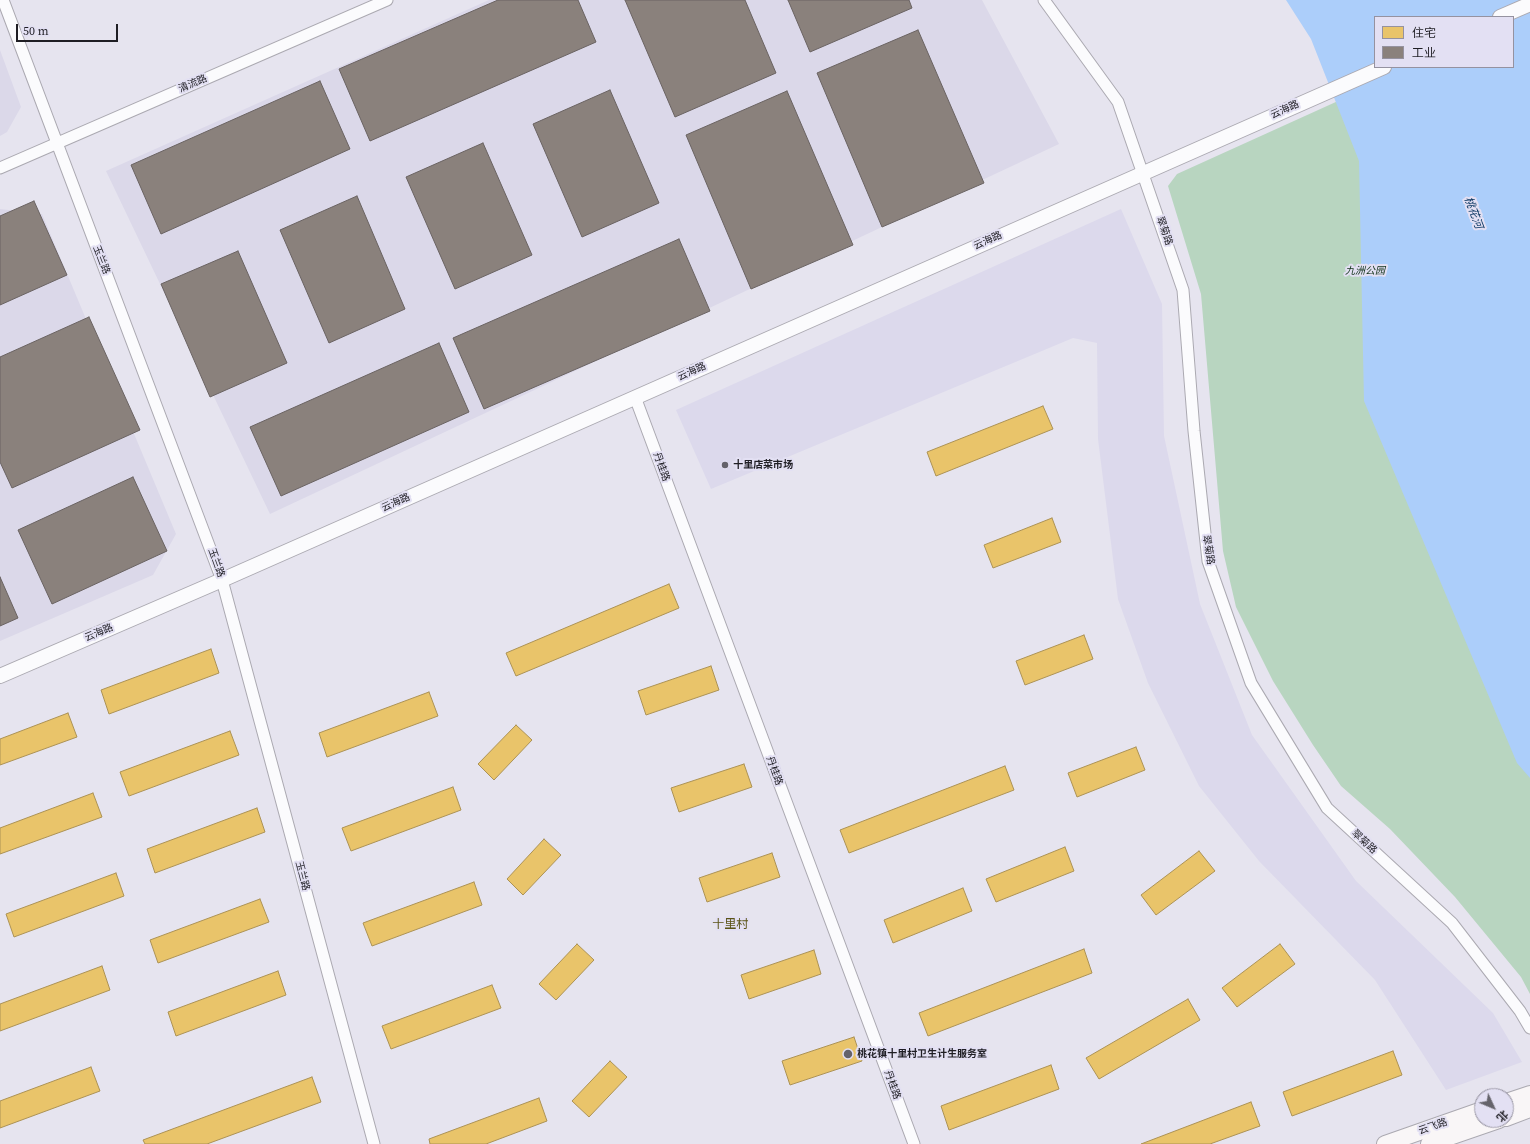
<!DOCTYPE html>
<meta charset="utf-8">
<style>
body{margin:0}
#map{position:relative;width:1530px;height:1144px;overflow:hidden;background:#e6e4ef;font-family:"Source Serif 4","Noto Sans SC",serif}
canvas{display:block}
.legend{position:absolute;left:1374px;top:16px;width:140px;height:52px;box-sizing:border-box;background:#e3e0f3;border:1px solid #9592a0;margin:0;padding:5px 7px;list-style:none;font-size:12px;color:#1f1e24}
.legend li{display:flex;align-items:center;gap:8px;height:20px}
.legend b{width:20px;border:1px solid #9592a0}
.north{position:absolute;left:1474px;top:1088px;width:40px;height:40px;box-sizing:border-box;background:#e3e0f3;border:1px solid #9592a0;border-radius:50%;rotate:134deg;font-size:11px;font-weight:700;line-height:16px;text-align:center;color:#1f1e24}
.north::after{content:'';display:block;margin:auto;width:14px;height:18px;background:#65636b;clip-path:polygon(50% 0,100% 100%,50% 72%,0 100%)}
.scale{position:absolute;left:16px;top:24px;width:102px;height:18px;box-sizing:border-box;border:2px solid #1f1e24;border-top:0;padding-left:5px;font-size:12px;line-height:14px;white-space:nowrap;color:#1f1e24;-webkit-text-stroke:3px #e3e0f3;paint-order:stroke}
</style>
<div id="map">
<canvas width="1530" height="1144"></canvas>
<ul class="legend">
<li><b style="height:11px;background:#e9c46a"></b>住宅</li>
<li><b style="height:11px;background:#8a817c"></b>工业</li>
</ul>
<div class="north">北</div>
<div class="scale">50 m</div>
</div>
<script>
const c = document.querySelector('canvas').getContext('2d');
c.lineJoin = 'round';
function paint(path, color) {
  c.fillStyle = color;
  c.fill(path, 'evenodd');
}
function toPath(rows) {
  const path = new Path2D();
  for (const r of rows) {
    path.moveTo(r[0], r[1]);
    for (let i = 2; i < r.length; i += 2) path.lineTo(r[i], r[i + 1]);
  }
  return path;
}
function strokePath(path, color, width, dash) {
  c.strokeStyle = color;
  c.lineWidth = width;
  c.lineCap = dash ? 'butt' : 'round';
  c.setLineDash(dash || []);
  c.stroke(path);
}
function drawText(font, color, halo, rows, align = 'center') {
  c.font = font + ' "Source Serif 4","Noto Sans SC",serif';
  c.lineWidth = 4;
  c.setLineDash([]);
  c.textBaseline = 'middle';
  c.strokeStyle = halo;
  c.fillStyle = color;
  for (const [text, x, y, turn = 0] of rows) {
    c.save();
    c.translate(x, y);
    c.rotate((+turn || 0) * Math.PI / 180);
    c.textAlign = isNaN(turn) ? turn : align;
    if (halo) c.strokeText(text, 0, 0);
    c.fillText(text, 0, 0);
    c.restore();
  }
}
const built = toPath([
 [1121,209,1162,304,1164,436,1200,604,1252,735,1356,881,1493,1013,1522,1062,1446,1090,1375,980,1259,861,1199,786,1148,683,1118,599,1098,439,1097,343,1073,338,711,489,676,410]
]);
const industrial = toPath([
 [489,0,982,0,1059,144,270,514,106,171],
 [0,50,21,107,7,132,0,136],
 [0,209,42,214,176,534,153,575,0,641]
]);
const green = toPath([
 [1530,14,1530,994,1521,977,1455,897,1390,829,1341,786,1313,745,1273,681,1236,607,1223,551,1201,294,1168,186,1177,174,1413,67,1513,67]
]);
const water = toPath([
 [1286,0,1528,0,1530,3,1530,778,1517,763,1364,401,1359,161,1311,39],
 [1375,17,1513,17,1513,67,1375,67]
]);
const homes = toPath([
 [1043,406,1053,429,936,476,927,452,1043,406],
 [1052,518,1061,542,993,568,984,545,1052,518],
 [669,584,679,608,516,676,506,653,669,584],
 [1084,635,1093,659,1025,685,1016,661,1084,635],
 [211,649,219,673,109,714,101,690,211,649],
 [711,666,719,690,646,715,638,691,711,666],
 [429,692,438,716,327,757,319,733,429,692],
 [68,713,77,737,0,765,0,739,68,713],
 [516,725,532,740,494,780,478,764,516,725],
 [230,731,239,755,129,796,120,772,230,731],
 [1136,747,1145,770,1077,797,1068,773,1136,747],
 [744,764,752,787,679,812,671,788,744,764],
 [1005,766,1014,790,849,853,840,830,1005,766],
 [453,787,461,810,351,851,342,828,453,787],
 [93,793,102,817,0,854,0,828,93,793],
 [257,808,265,832,155,873,147,849,257,808],
 [544,839,561,855,523,895,507,879,544,839],
 [1065,847,1074,871,996,902,986,879,1065,847],
 [1199,851,1215,871,1156,915,1141,895,1199,851],
 [772,853,780,877,707,902,699,878,772,853],
 [116,873,124,896,14,937,6,914,116,873],
 [474,882,482,905,372,946,363,923,474,882],
 [963,888,972,911,893,943,884,920,963,888],
 [260,899,269,922,158,963,150,940,260,899],
 [577,944,594,960,556,1000,539,984,577,944],
 [1280,944,1295,964,1237,1007,1222,988,1280,944],
 [1084,949,1092,973,928,1036,919,1013,1084,949],
 [814,950,821,974,749,999,741,975,814,950],
 [102,966,110,990,0,1031,0,1004,102,966],
 [278,971,286,995,176,1036,168,1012,278,971],
 [492,985,501,1008,391,1049,382,1026,492,985],
 [1188,999,1200,1020,1099,1079,1086,1058,1188,999],
 [854,1037,862,1061,790,1085,782,1061,854,1037],
 [1393,1051,1402,1075,1292,1116,1283,1092,1393,1051],
 [610,1061,627,1077,589,1117,572,1101,610,1061],
 [1051,1065,1059,1089,949,1130,941,1106,1051,1065],
 [91,1067,100,1091,0,1128,0,1101,91,1067],
 [312,1077,321,1102,207,1144,145,1144,143,1140,312,1077],
 [539,1098,547,1121,486,1144,430,1144,429,1139,539,1098],
 [1251,1102,1260,1126,1210,1144,1141,1144,1251,1102]
]);
const industry = toPath([
 [498,0,578,0,596,42,370,141,339,69,498,0],
 [625,0,745,0,776,73,675,117,625,0],
 [788,0,909,0,912,8,810,52,788,0],
 [918,30,984,183,882,227,817,73,918,30],
 [320,81,350,149,161,234,131,165,320,81],
 [610,90,659,203,582,237,533,124,610,90],
 [787,91,853,245,751,289,686,135,787,91],
 [483,143,532,255,455,289,406,177,483,143],
 [357,196,405,309,329,343,280,230,357,196],
 [34,201,67,275,0,305,0,216,34,201],
 [679,239,710,311,484,409,453,338,679,239],
 [238,251,287,363,210,397,161,284,238,251],
 [89,317,140,430,12,488,0,462,0,357,89,317],
 [439,343,469,412,281,496,250,427,439,343],
 [133,477,167,551,52,604,18,530,133,477],
 [0,577,18,618,0,626,0,577]
]);
const minor = toPath([
 [3,0,222,580,374,1144],
 [1044,0,1118,102,1183,290,1194,431,1208,561,1251,683,1327,808,1452,923,1520,1011,1530,1028],
 [0,168,387,0],
 [635,397,914,1144]
]);
const tertiary = toPath([
 [1500,17,1530,4],
 [0,676,222,580,1384,67]
]);
const secondary = toPath([
 [1506,1102,1530,1094],
 [1506,1118,1530,1109],
 [1385,1144,1482,1110],
 [1429,1144,1499,1120]
]);
const markers = [
 [725,465,4,"#65636b"],
 [848,1054,5,"#65636b"]
];
const streetNames = [
 ["清流路",193,84,-23],
 ["云海路",1285,110,-24],
 ["翠菊路",1164,231,71],
 ["云海路",988,241,-24],
 ["玉兰路",101,260,69],
 ["云海路",692,372,-24],
 ["丹桂路",661,467,70],
 ["云海路",396,503,-24],
 ["翠菊路",1208,550,81],
 ["玉兰路",216,563,70],
 ["云海路",99,633,-23],
 ["丹桂路",774,771,70],
 ["翠菊路",1364,842,43],
 ["玉兰路",302,876,75],
 ["丹桂路",892,1085,70],
 ["云飞路",1433,1127,-19]
];
const parkNames = [
 ["九洲公园",1365,271]
];
const poiNames = [
 ["十里店菜市场",733,465],
 ["桃花镇十里村卫生计生服务室",857,1054]
];
const waterNames = [
 ["桃花河",1473,213,69]
];
const quarterNames = [
 ["十里村",730,925]
];
paint(built, '#dcd9ec');
paint(industrial, '#dbd8e9');
paint(green, '#b8d5c0');
paint(water, '#accefa');
paint(homes, '#e9c46a');
strokePath(homes, '#ac9255', 1);
paint(industry, '#8a817c');
strokePath(industry, '#6a6362', 1);
strokePath(minor, '#aba9b1', 13);
strokePath(tertiary, '#aba9b1', 16);
strokePath(secondary, '#aba9b1', 18);
strokePath(minor, '#fbfbfd', 11);
strokePath(tertiary, '#fbfbfd', 14);
strokePath(secondary, '#f9f6f7', 16);
for (const [x, y, r, color] of markers) {
  const dot = new Path2D();
  dot.arc(x, y, r, 0, 2 * Math.PI);
  c.fillStyle = color;
  c.fill(dot);
  strokePath(dot, '#e3e0f3', 1.5);
}
drawText('10px', '#1f1e24', '#e3e0f3', streetNames);
drawText('italic 10px', '#103218', '#e3e0f3', parkNames);
drawText('bold 10px', '#1f1e24', '#e3e0f3', poiNames, 'left');
drawText('italic 11px', '#06335f', '#e3e0f3', waterNames);
drawText('12px', '#5b5417', '#e3e0f3', quarterNames);
</script>
